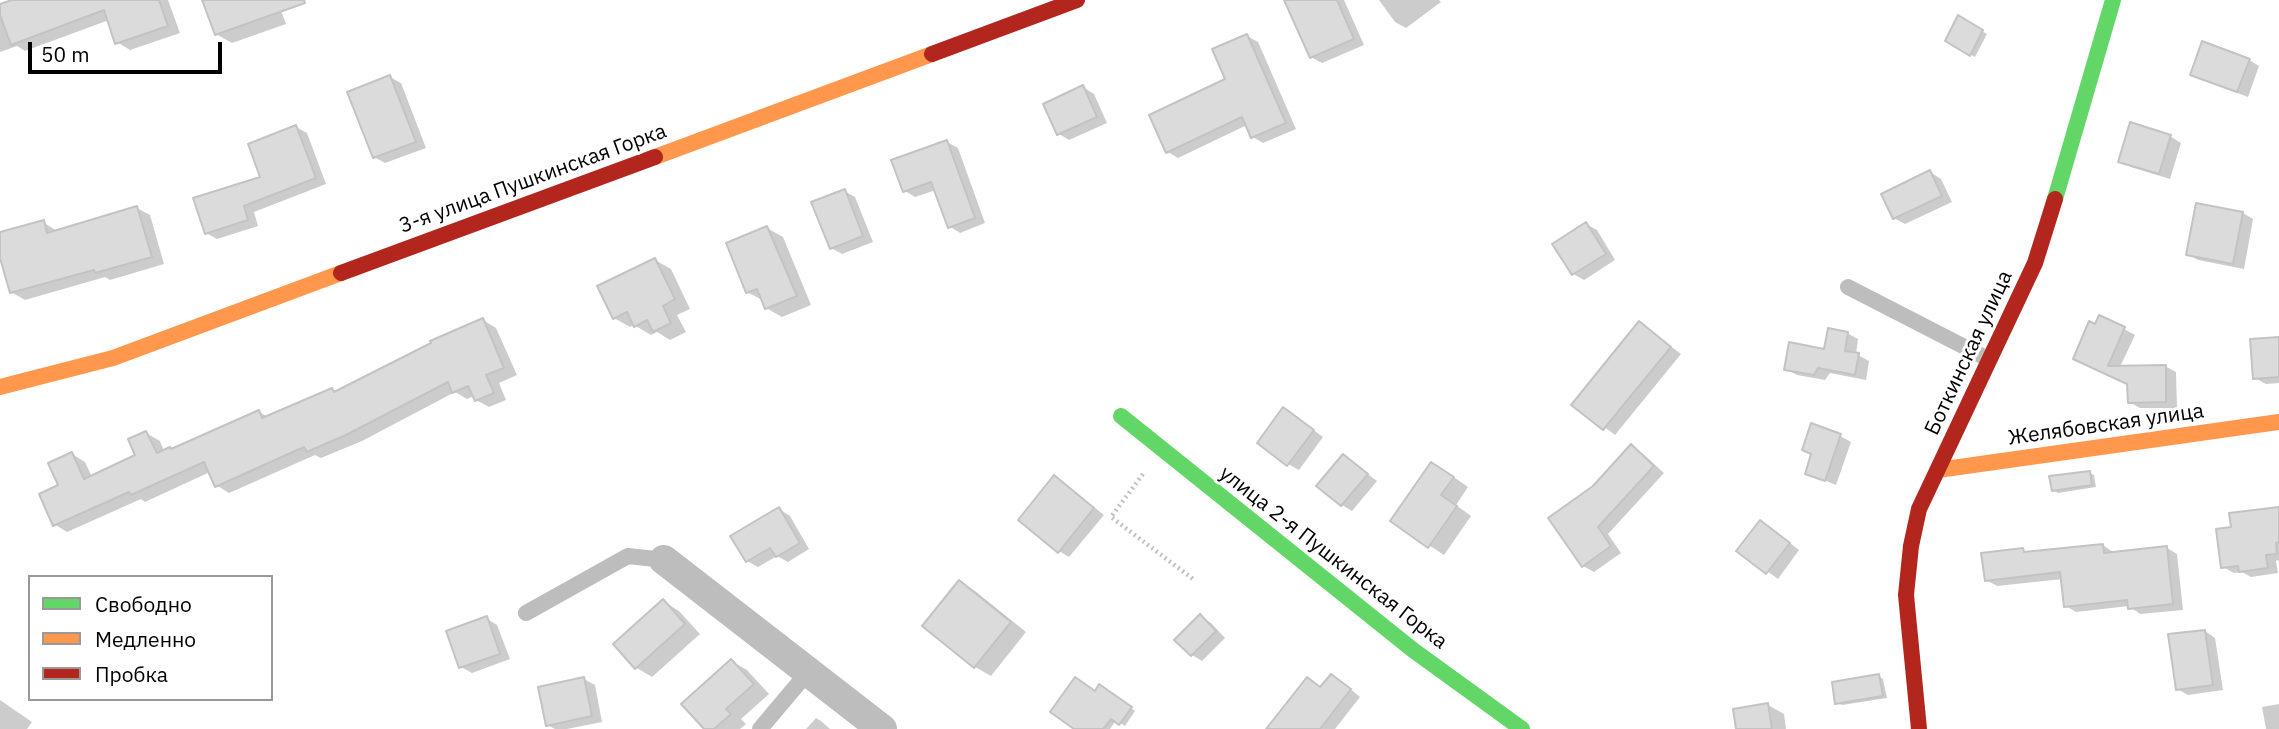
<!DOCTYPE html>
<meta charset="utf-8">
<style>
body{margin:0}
#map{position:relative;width:2279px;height:729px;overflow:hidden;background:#fff;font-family:"IBM Plex Sans",sans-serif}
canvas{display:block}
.legend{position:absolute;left:28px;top:575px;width:245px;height:126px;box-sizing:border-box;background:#fff;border:2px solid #999;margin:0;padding:9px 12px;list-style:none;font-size:21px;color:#000}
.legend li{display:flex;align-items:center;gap:14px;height:35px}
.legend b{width:35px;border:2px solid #999}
.scale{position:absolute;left:28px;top:42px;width:194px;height:32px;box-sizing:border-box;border:4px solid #000;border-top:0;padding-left:9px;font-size:21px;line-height:24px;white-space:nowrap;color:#000;-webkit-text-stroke:5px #fff;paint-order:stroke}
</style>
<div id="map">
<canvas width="2279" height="729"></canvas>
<ul class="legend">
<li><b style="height:9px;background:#63d668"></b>Свободно</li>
<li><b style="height:9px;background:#ff974d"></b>Медленно</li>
<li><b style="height:9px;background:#b3261e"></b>Пробка</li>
</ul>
<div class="scale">50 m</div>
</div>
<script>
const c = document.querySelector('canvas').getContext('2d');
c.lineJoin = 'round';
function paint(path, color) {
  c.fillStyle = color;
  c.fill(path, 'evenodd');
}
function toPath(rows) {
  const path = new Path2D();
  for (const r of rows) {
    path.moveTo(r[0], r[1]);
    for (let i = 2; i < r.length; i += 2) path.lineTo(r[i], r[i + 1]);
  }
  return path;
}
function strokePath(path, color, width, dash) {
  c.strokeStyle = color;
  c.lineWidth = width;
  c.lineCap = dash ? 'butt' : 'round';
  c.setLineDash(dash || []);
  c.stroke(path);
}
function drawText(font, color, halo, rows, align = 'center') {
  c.font = font + ' "IBM Plex Sans",sans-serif';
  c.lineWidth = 6;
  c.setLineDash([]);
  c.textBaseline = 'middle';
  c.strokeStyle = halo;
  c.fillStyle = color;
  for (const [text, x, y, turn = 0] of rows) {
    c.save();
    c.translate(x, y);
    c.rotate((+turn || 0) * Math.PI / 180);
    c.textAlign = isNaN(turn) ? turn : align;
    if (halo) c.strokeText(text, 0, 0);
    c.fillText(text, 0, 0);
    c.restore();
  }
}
const shadow = toPath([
 [17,0,168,0,180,33,130,50,117,42,109,20,25,51,17,46,0,52,0,6],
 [204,0,277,0,286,24,232,43,216,34],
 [1298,0,1344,0,1364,45,1322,63,1311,57],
 [1379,0,1439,0,1441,2,1406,28,1395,22],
 [1959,18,1987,34,1975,57,1947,40],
 [1247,36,1258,42,1296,129,1263,143,1253,137,1247,125,1178,158,1168,152,1227,80],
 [2249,60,2259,66,2248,97,2203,80,2192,74],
 [390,77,401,83,426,148,385,163,374,157],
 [1083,87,1094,94,1107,123,1069,140,1059,134],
 [296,127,307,133,326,184,254,212,258,226,217,239,206,233,262,178],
 [2170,136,2181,143,2170,179,2131,167,2120,161],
 [947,142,958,148,985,223,960,233,949,226,936,190,915,197,905,191],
 [1930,172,1941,179,1952,202,1905,224,1894,218],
 [844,191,855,197,873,242,842,254,831,248],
 [2197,205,2243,213,2253,219,2244,269,2198,260,2188,254],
 [137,208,150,215,164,264,110,280,105,277,25,300,11,292,0,252,0,234,43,222,57,231],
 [1586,224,1597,230,1615,260,1584,280,1573,274],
 [767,228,783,237,811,305,782,317,766,308,764,301,747,292],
 [655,260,671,269,690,309,677,315,686,332,670,340,657,332,651,335,634,325,630,327,614,318],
 [483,320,496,328,517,375,499,383,506,400,489,407,476,400,474,396,467,399,455,392,362,441,321,458,315,455,229,493,216,485,210,472,145,502,141,499,67,532,54,524,61,486,72,454,85,462,92,477,138,456,146,433,160,441,164,451,172,450,259,412,268,417,332,389,337,393],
 [1640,323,1681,354,1615,435,1574,404],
 [2124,329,2135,335,2120,367,2165,366,2176,372,2177,408,2140,408,2129,402,2129,384,2085,365],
 [1847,333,1858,339,1856,354,1869,361,1866,380,1830,373,1825,380,1797,375,1786,369,1826,351],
 [2279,339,2279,383,2266,384,2255,378],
 [1294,416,1323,437,1299,470,1288,464],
 [1840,436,1851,442,1836,485,1807,473,1813,455],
 [1632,447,1642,453,1664,473,1608,534,1621,553,1594,572,1583,566,1594,487],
 [1343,456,1377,481,1352,511,1342,505],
 [1448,473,1468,487,1456,505,1471,516,1444,555,1392,521],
 [2089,473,2094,475,2096,487,2058,493,2053,490],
 [1055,477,1065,484,1104,515,1069,557,1059,551],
 [779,509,790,516,809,549,788,562,777,556,758,567,747,561],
 [2279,514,2279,560,2276,561,2278,573,2251,577,2242,572,2234,573,2223,567,2233,528],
 [1771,528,1799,550,1778,579,1739,551],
 [2103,545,2114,553,2167,548,2177,554,2183,610,2140,614,2129,606,2076,612,2066,606,2063,579,1997,586,1986,580,2023,550,2029,553],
 [959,582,975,591,1026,632,991,676,975,667,924,626],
 [663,601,679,611,700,634,652,677,637,668,615,644],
 [1200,617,1211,623,1225,638,1202,661,1192,655],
 [486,618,497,625,510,659,472,673,461,667],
 [2205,631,2215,638,2223,690,2188,695,2177,689],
 [731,661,747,670,769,694,741,719,746,724,740,729,706,729],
 [1878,676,1883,679,1887,698,1842,705,1837,703],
 [584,679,595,685,602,722,567,729,555,729,547,725],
 [1342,682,1360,697,1335,729,1268,729,1322,688],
 [1105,689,1135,711,1125,726,1116,720,1110,729,1077,729,1096,693],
 [0,700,32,722,27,729,0,729],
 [2279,704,2279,729,2266,729,2262,707],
 [1768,705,1784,714,1786,729,1738,729],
 [816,718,821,721,830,729,806,729]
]);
const building = toPath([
 [12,0,159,0,168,26,115,44,104,10,11,45,0,15,0,4,12,0],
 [202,0,304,0,305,3,215,35,202,0],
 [1284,0,1337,0,1354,39,1310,58,1284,0],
 [1958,15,1983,30,1970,56,1945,41,1958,15],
 [1247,34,1286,123,1251,138,1242,117,1166,153,1149,115,1225,79,1212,49,1247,34],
 [2202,41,2250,59,2237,92,2190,75,2202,41],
 [390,75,416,142,373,158,347,92,390,75],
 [1083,85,1097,117,1057,135,1043,104,1083,85],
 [2130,122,2171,135,2159,174,2118,162,2130,122],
 [296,125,316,178,244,206,248,220,205,234,193,198,260,177,248,144,296,125],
 [947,140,975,218,948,228,931,182,903,192,891,160,947,140],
 [1930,170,1942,196,1893,219,1881,194,1930,170],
 [845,189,863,236,830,249,811,202,845,189],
 [2196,203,2243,212,2233,264,2186,255,2196,203],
 [137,206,152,257,95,273,94,270,10,293,0,258,0,232,44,220,47,233,137,206],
 [1586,222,1606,254,1572,275,1552,244,1586,222],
 [767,226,797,296,765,309,757,289,746,293,726,243,767,226],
 [655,258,675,299,663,306,671,323,653,332,647,320,634,327,627,312,613,319,597,286,655,258],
 [2099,315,2125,327,2108,366,2166,365,2166,402,2128,403,2127,384,2073,359,2089,321,2095,324,2099,315],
 [483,318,504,368,486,375,494,393,475,401,468,386,452,393,448,382,348,434,307,452,304,447,215,487,204,462,131,495,129,492,53,526,39,494,58,485,48,463,72,452,84,479,135,455,128,439,146,431,157,453,170,447,171,449,259,410,262,418,332,388,334,392,431,343,430,341,483,318],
 [1639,321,1671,347,1603,430,1571,405,1639,321],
 [1828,328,1848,332,1845,351,1859,353,1855,375,1818,368,1814,375,1784,370,1789,342,1824,349,1828,328],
 [2279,337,2279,377,2253,379,2250,339,2279,337],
 [1283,407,1314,430,1287,466,1257,443,1283,407],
 [1811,423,1841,434,1825,481,1805,474,1811,454,1802,450,1811,423],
 [1631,444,1654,466,1598,527,1611,546,1582,567,1548,518,1593,486,1631,444],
 [1343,454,1368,474,1341,506,1316,486,1343,454],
 [1431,462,1454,477,1441,495,1457,506,1428,548,1390,521,1431,462],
 [2090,471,2092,485,2052,491,2049,476,2090,471],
 [1054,475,1094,508,1058,553,1018,520,1054,475],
 [779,507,800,543,776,557,770,548,746,562,730,536,779,507],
 [2279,507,2279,542,2276,543,2277,554,2266,555,2268,568,2239,572,2238,566,2221,568,2216,529,2231,527,2229,513,2279,507],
 [1760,520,1790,543,1766,574,1736,551,1760,520],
 [2103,544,2104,553,2167,546,2173,604,2128,609,2127,600,2064,607,2060,572,1985,581,1981,553,2023,548,2024,552,2103,544],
 [959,580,1011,622,974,668,922,626,959,580],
 [663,599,685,624,635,669,613,644,663,599],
 [1200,614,1216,631,1191,656,1174,640,1200,614],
 [487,616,500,654,459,668,446,631,487,616],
 [2205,630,2213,685,2176,690,2168,634,2205,630],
 [731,659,754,684,726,709,731,714,714,729,704,729,681,704,731,659],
 [1331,674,1351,689,1320,729,1266,729,1307,677,1320,687,1331,674],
 [1879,674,1883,696,1835,704,1832,682,1879,674],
 [584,677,592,716,546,726,538,687,584,677],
 [1075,677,1095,691,1099,684,1132,707,1119,725,1111,719,1103,729,1074,729,1050,712,1075,677],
 [1768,703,1772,729,1736,729,1733,709,1768,703]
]);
const path = toPath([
 [1143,474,1111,517,1193,579]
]);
const lane = toPath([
 [1848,287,1988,359],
 [526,613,628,556,664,560],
 [760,729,808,672]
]);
const street = toPath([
 [664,560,882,729]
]);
const fast = toPath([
 [2055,199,2113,0],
 [1121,416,1413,650,1522,729]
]);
const slow = toPath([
 [655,157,932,54],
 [0,387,113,358,341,273],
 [1938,470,2279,422]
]);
const jam = toPath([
 [932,54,1077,0],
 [341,273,655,157],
 [1919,729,1906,595,1911,546,1919,509,2035,263,2055,199]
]);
const streetNames = [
 ["3-я улица Пушкинская Горка",533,179,-20],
 ["Боткинская улица",1969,353,-65],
 ["Желябовская улица",2106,425,-8],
 ["улица 2-я Пушкинская Горка",1333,558,38]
];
paint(shadow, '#0003');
paint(building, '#dbdbdb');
strokePath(building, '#c3c3c3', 2);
strokePath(path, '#c2c2c2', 4.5, [2, 3.5]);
strokePath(lane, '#bdbdbd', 16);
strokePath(street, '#bdbdbd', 30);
strokePath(fast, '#63d668', 16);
strokePath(slow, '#ff974d', 16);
strokePath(jam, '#b3261e', 16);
drawText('21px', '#000', '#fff', streetNames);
</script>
